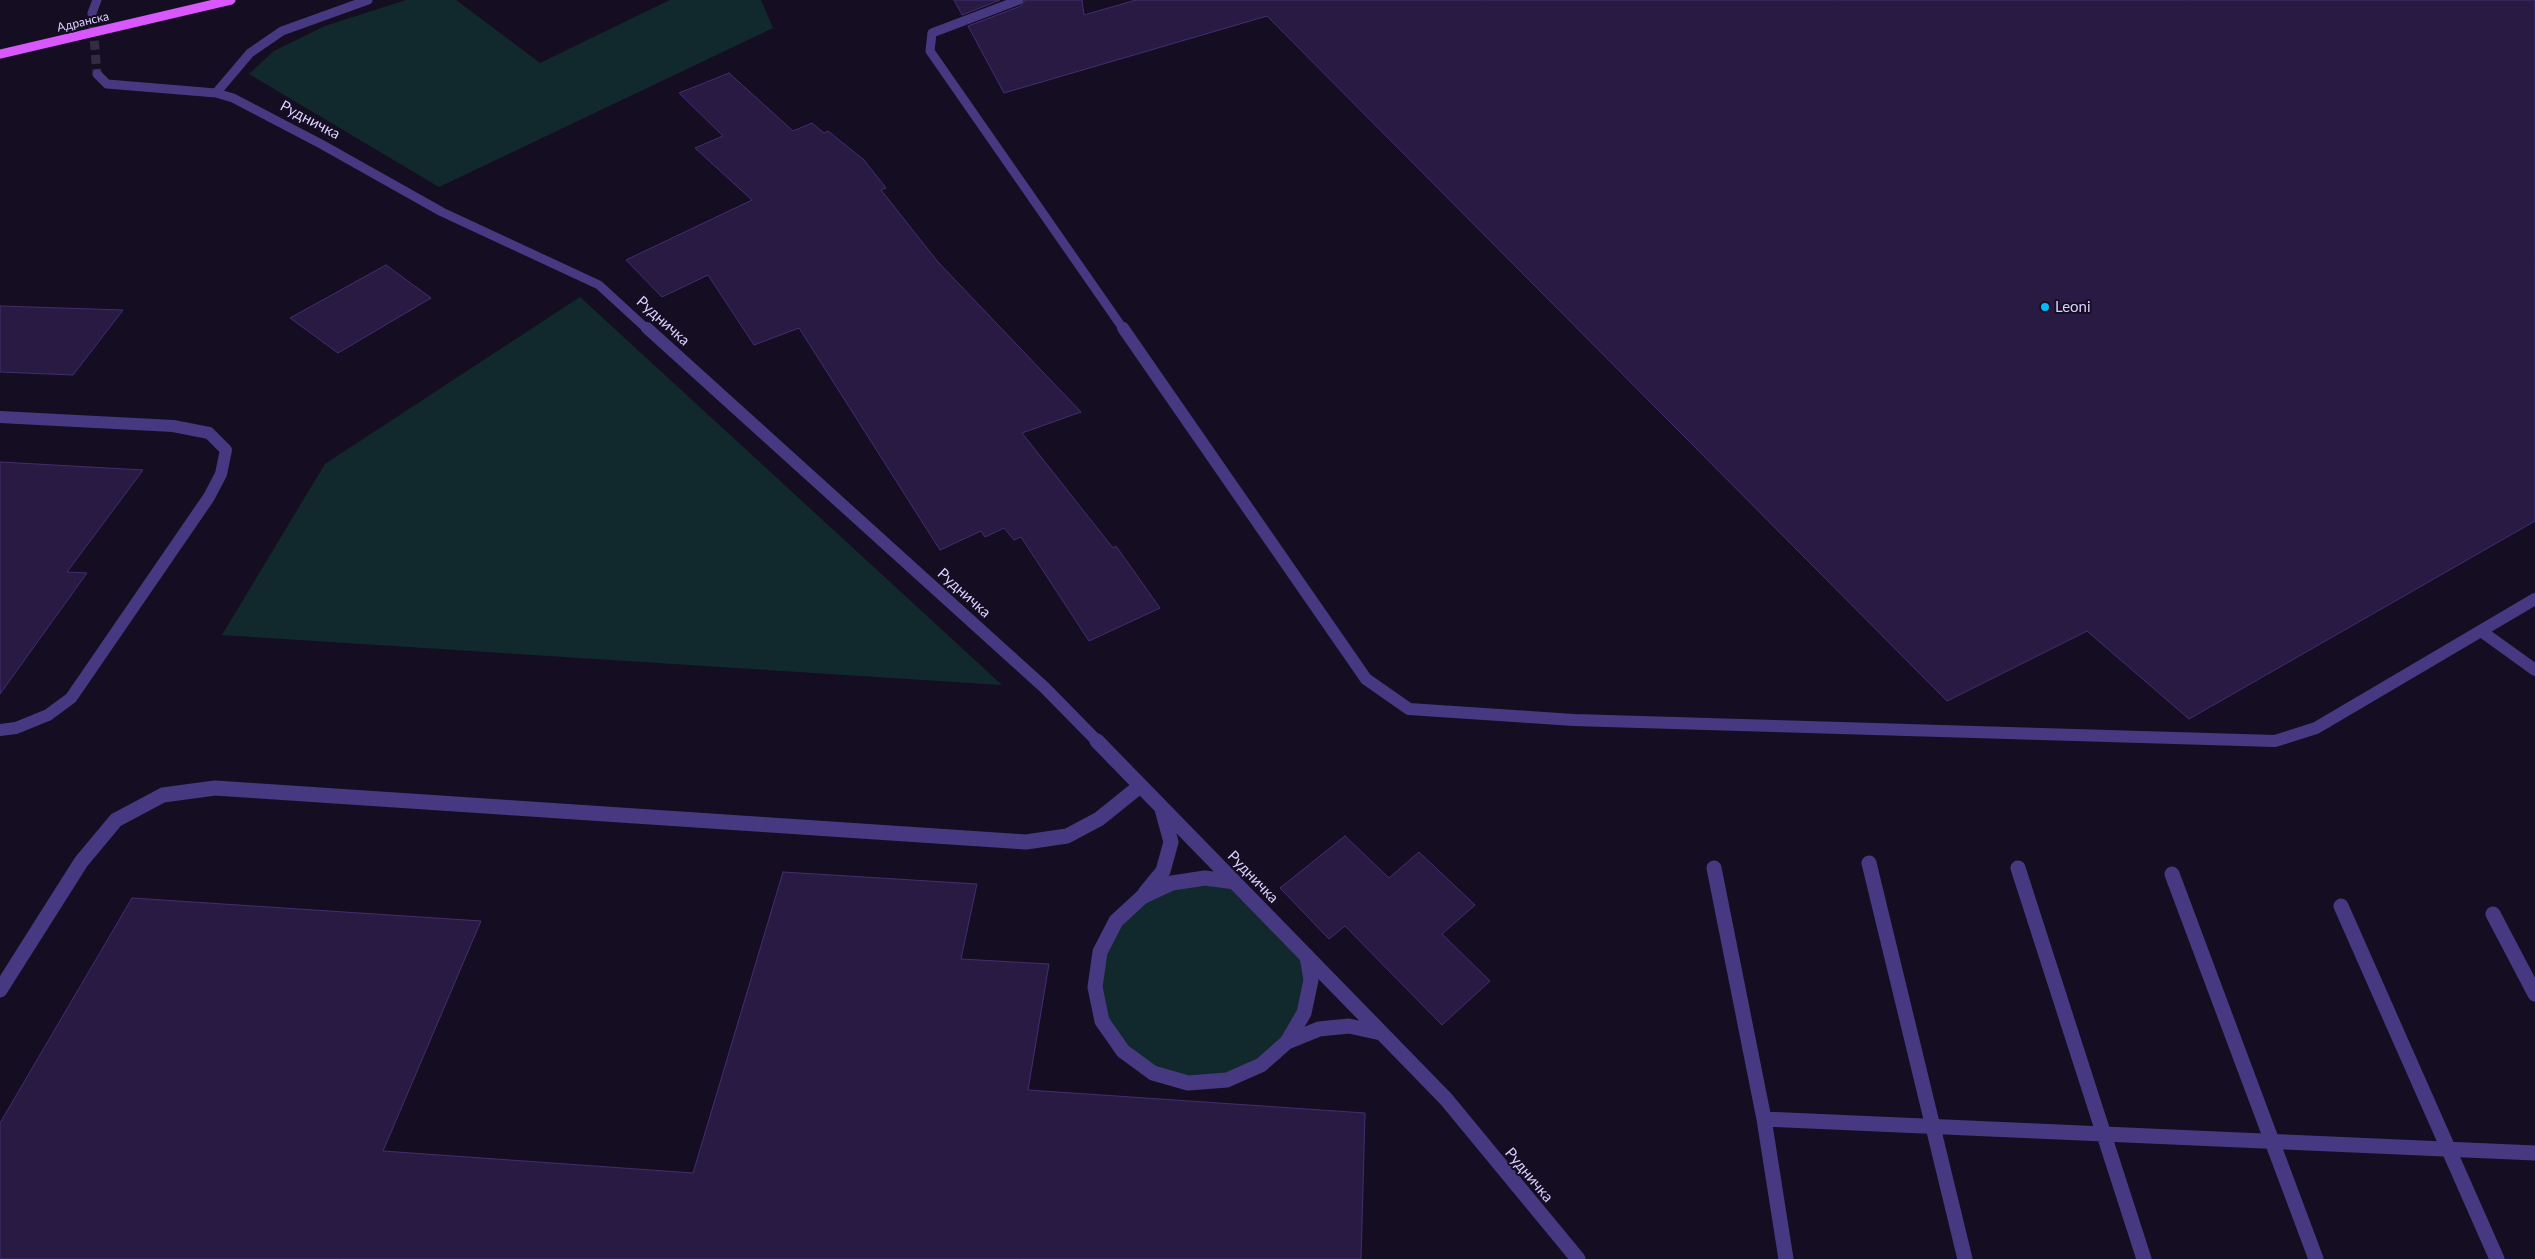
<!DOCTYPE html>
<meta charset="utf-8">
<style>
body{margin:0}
canvas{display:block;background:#150e23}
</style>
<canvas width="2535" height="1259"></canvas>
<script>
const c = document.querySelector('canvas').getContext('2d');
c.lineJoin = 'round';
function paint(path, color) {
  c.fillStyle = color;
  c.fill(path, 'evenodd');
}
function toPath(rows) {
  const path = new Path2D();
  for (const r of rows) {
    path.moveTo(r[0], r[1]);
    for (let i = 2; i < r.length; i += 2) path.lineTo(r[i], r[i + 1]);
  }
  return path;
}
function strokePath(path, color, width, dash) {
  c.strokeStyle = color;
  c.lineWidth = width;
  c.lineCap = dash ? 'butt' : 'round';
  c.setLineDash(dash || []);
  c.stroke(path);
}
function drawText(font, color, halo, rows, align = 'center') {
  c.font = font + ' Lato,sans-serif';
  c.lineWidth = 4;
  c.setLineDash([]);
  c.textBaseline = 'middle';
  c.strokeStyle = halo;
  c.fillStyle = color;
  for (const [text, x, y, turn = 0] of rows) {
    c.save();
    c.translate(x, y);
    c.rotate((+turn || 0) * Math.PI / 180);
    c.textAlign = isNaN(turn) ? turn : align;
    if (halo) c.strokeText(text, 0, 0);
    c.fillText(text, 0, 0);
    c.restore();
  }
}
const green = toPath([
 [406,0,456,0,540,63,670,0,761,0,773,28,439,187,249,74,274,51,325,26],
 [580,297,1002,685,222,635,325,464],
 [1235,882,1307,956,1311,980,1287,1042,1227,1080,1153,1073,1102,1021,1100,952,1116,921,1172,883]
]);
const building = toPath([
 [954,0,1000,0,962,15,954,0],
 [1025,0,1082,0,1084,15,1136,0,2535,0,2535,521,2189,719,2087,631,1947,701,1267,16,1004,93,968,26,1021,6,1025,0],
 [729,73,793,131,812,123,824,133,828,131,864,160,886,188,881,190,938,262,1081,412,1022,433,1113,548,1116,546,1160,608,1089,641,1021,537,1014,540,1004,528,985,537,981,531,940,550,799,328,754,345,708,275,662,297,626,260,752,200,695,148,723,136,679,93,729,73],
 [386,265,431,298,338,353,290,318,386,265],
 [0,306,123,310,73,375,0,372,0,306],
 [0,462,143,470,67,572,87,573,0,694,0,462],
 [1345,836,1389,878,1419,852,1475,905,1442,934,1490,981,1442,1025,1345,926,1329,939,1280,888,1345,836],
 [783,872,977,884,961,959,1049,964,1028,1090,1365,1113,1361,1259,0,1259,0,1123,132,898,481,921,383,1151,693,1173,783,872]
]);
const minorTunnel = toPath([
 [92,13,97,74]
]);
const minorFar2 = toPath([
 [368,0,282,31,250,53,216,93,233,98,321,144,442,212,599,285,648,330],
 [1019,0,932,33,930,51,1124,330],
 [92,13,97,0],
 [97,74,107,84,216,93]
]);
const minorFar1 = toPath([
 [647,328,1045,688,1098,742],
 [1123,328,1366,679,1409,709,1574,720,2275,741,2316,728,2535,599],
 [0,417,173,426,209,433,226,450,221,474,209,497,71,698,48,715,16,728,0,730],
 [2481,631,2535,670]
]);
const minor = toPath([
 [1097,741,1446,1099,1578,1259],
 [1869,863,1965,1259],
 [1714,868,1764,1119,1786,1259],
 [2018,868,2144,1259],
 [2172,874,2316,1259],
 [1235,882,1205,878,1172,883,1142,897,1116,921,1100,952,1095,987,1102,1021,1123,1051,1153,1073,1188,1083,1227,1080,1261,1065,1287,1042,1304,1013,1311,980,1307,956],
 [1145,893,1163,871,1171,842,1162,809],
 [2341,906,2497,1259],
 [2493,914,2535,994],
 [0,990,81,862,116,820,163,795,215,788,1026,842,1067,836,1099,819,1140,786],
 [1287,1042,1319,1029,1349,1026,1381,1033],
 [1764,1119,2535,1153]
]);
const major = toPath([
 [0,54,231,0]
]);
const markers = [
 [2045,307,5,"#02baf8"]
];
const farStreetnames = [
 ["Адранска",83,22,-13]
];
const streetNames = [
 ["Рудничка",310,120,28],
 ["Рудничка",663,321,42],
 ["Рудничка",964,593,42],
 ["Рудничка",1253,877,46],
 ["Рудничка",1529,1175,50]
];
const poiNames = [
 ["Leoni",2055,307]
];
paint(green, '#11292c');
paint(building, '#291a43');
strokePath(building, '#442c6f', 1);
strokePath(minorTunnel, '#332b44', 9, [9, 5]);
strokePath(minorFar2, '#473981', 9);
strokePath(minorFar1, '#473981', 12);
strokePath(minor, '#473981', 15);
strokePath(major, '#d958fe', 9);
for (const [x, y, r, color] of markers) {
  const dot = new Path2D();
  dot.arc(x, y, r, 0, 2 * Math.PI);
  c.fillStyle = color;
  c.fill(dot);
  strokePath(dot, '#150e23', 2);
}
drawText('12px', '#dcd0ff', '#150e23', farStreetnames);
drawText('15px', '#dcd0ff', '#150e23', streetNames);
drawText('15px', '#dcd0ff', '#150e23', poiNames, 'left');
</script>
